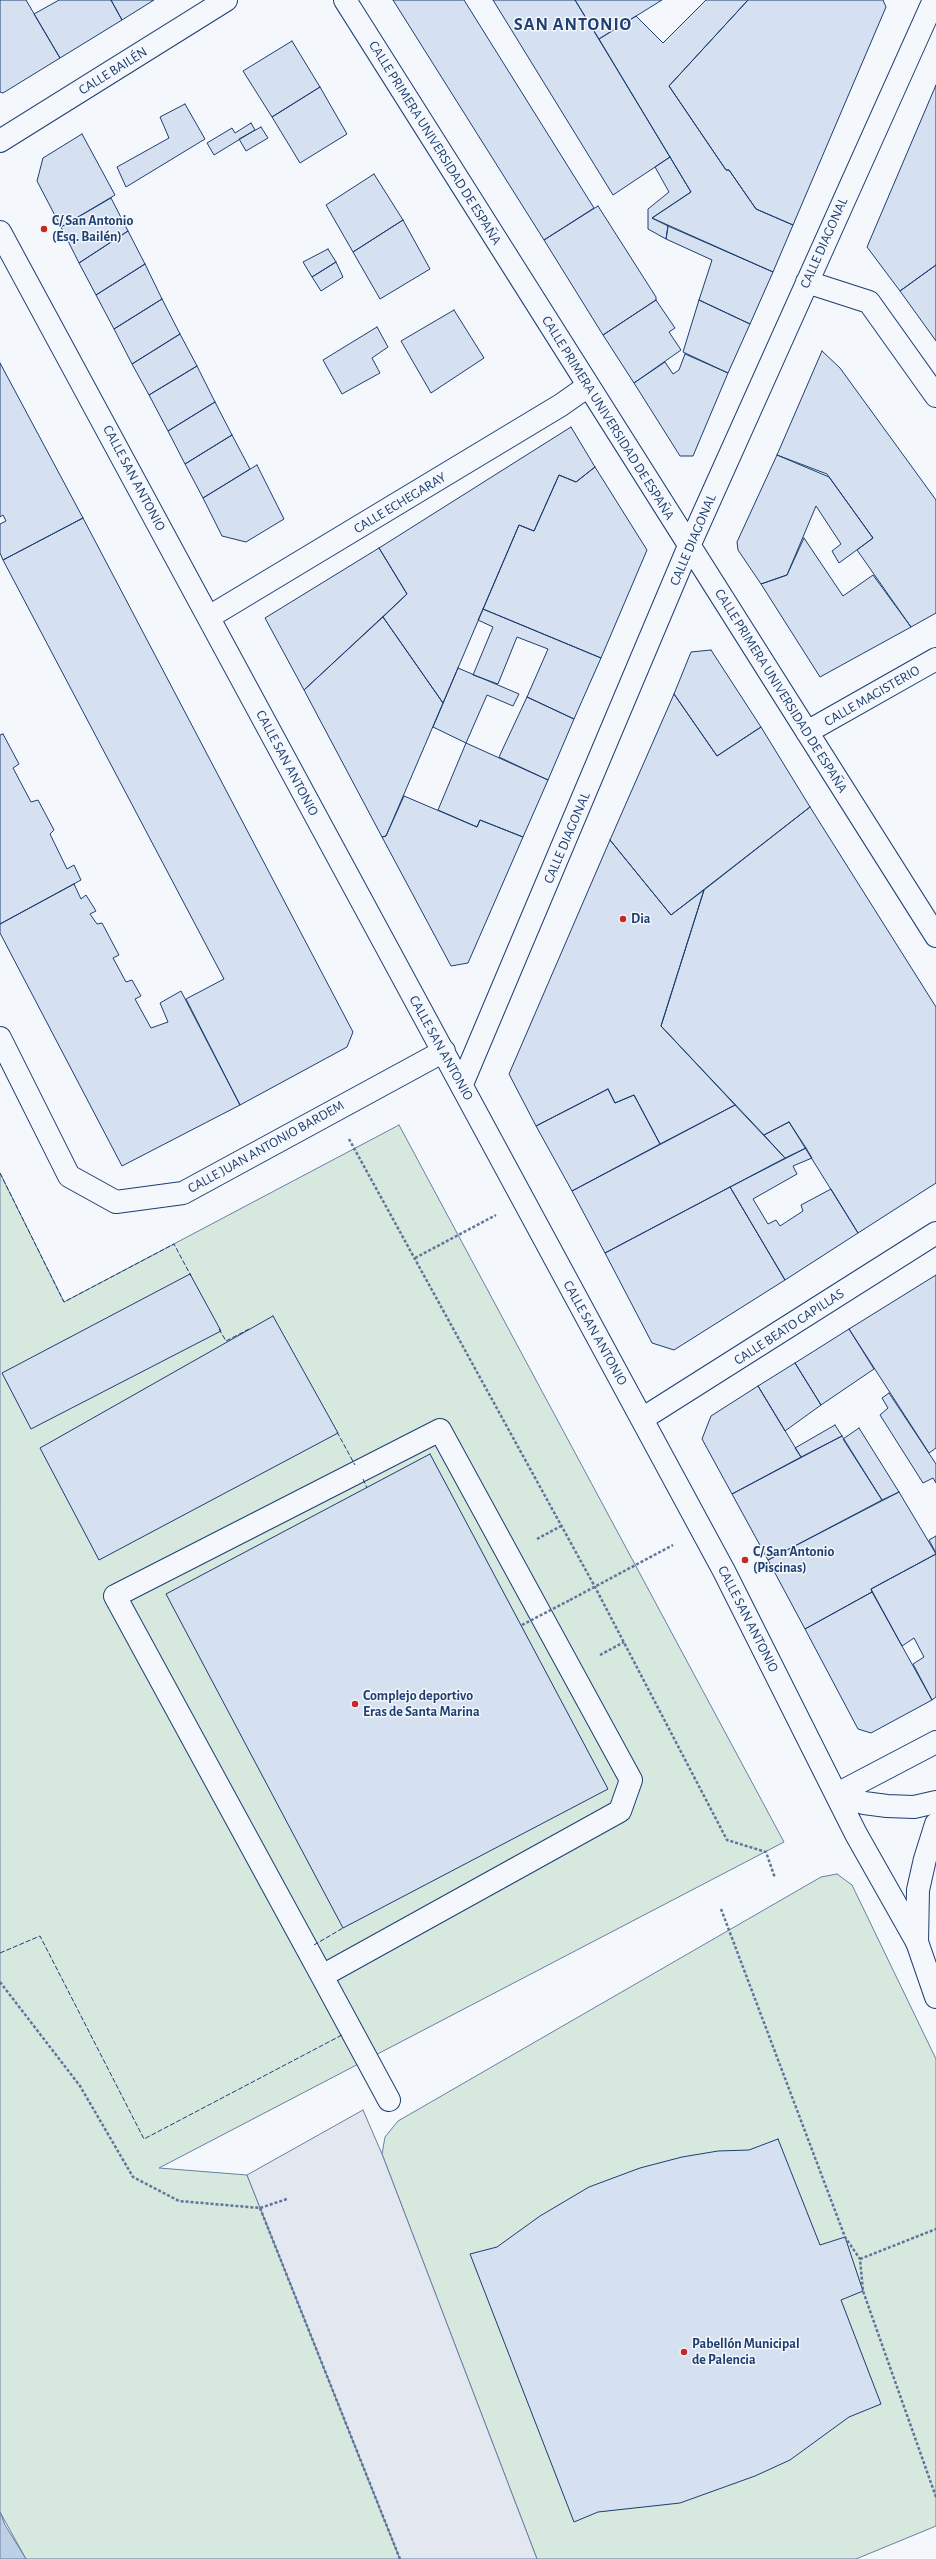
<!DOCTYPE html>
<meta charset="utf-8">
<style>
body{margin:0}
canvas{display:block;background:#f4f7fb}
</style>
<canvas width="936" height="2559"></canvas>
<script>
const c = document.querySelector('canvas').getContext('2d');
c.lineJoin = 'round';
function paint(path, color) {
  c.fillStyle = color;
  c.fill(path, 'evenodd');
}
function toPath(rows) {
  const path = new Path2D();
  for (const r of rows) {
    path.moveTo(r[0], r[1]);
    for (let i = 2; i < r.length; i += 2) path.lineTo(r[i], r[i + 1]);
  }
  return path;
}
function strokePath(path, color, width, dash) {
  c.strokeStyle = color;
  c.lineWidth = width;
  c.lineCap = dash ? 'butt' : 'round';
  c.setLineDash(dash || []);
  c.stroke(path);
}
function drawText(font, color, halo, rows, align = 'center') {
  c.font = font + ' "Alegreya Sans",sans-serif';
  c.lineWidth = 3;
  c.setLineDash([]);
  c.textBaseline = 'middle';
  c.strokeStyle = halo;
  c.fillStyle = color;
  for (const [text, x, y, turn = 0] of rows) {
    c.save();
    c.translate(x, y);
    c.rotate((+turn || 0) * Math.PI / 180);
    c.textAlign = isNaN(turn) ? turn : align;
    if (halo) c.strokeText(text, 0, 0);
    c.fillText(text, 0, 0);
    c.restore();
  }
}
const green = toPath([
 [399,1125,784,1842,159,2168,247,2175,400,2559,26,2559,0,2512,0,1173,64,1302,399,1125],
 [837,1874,852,1885,936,2059,936,2526,856,2559,537,2559,382,2154,385,2137,398,2121,821,1877,837,1874]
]);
const parking = toPath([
 [363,2110,382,2154,537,2559,400,2559,247,2175,363,2110]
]);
const water = toPath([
 [0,2512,5,2525,26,2559,0,2559,0,2512]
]);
const building = toPath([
 [0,0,26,0,60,58,3,93,0,92,0,0],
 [59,0,111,0,122,20,60,58,34,14,59,0],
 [111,0,154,0,122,20,111,0],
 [393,0,464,0,594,208,544,240,393,0],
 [493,0,575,0,670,157,613,195,493,0],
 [575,0,662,0,599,39,575,0],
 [706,0,748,0,669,86,726,170,729,170,756,209,793,225,773,272,652,218,691,192,599,39,636,16,663,43,706,0],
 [748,0,883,0,886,7,793,225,756,209,729,170,726,170,669,86,748,0],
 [292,41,320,87,272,117,243,71,292,41],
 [936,85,936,265,900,291,867,247,936,85],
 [320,87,347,134,300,163,272,117,320,87],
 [185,104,205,139,126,187,117,167,169,138,160,117,185,104],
 [251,123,255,130,214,155,207,143,232,128,235,133,251,123],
 [261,127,268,138,246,151,239,139,261,127],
 [82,134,115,195,61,227,37,181,43,158,82,134],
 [670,157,691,192,652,218,668,226,666,239,648,229,648,209,669,192,655,167,670,157],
 [374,174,403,220,353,252,326,205,374,174],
 [111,198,128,231,79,263,61,227,111,198],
 [598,206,656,297,656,300,603,335,544,240,598,206],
 [403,220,430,269,380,299,353,252,403,220],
 [668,226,773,272,750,324,699,300,712,260,666,239,668,226],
 [128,231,145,264,96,295,79,263,128,231],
 [328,249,336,262,312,277,303,262,328,249],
 [336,262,343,277,321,291,312,277,336,262],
 [145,264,162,299,114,329,96,295,145,264],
 [936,265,936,341,900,291,936,265],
 [162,299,180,334,132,364,114,329,162,299],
 [656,300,675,328,669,332,681,350,634,383,603,335,656,300],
 [699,300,750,324,728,373,683,352,699,300],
 [454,310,484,358,431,393,401,341,454,310],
 [377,327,388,347,372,358,380,373,342,394,323,360,377,327],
 [180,334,197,366,149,395,132,364,180,334],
 [822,351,840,368,936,500,936,613,911,627,857,550,873,538,829,477,777,455,822,351],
 [685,354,728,373,693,456,680,456,634,383,665,362,673,374,679,370,685,354],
 [0,363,83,518,3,560,0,553,0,524,6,521,3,515,0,517,0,363],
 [197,366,215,402,168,431,149,395,197,366],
 [215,402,232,435,185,464,168,431,215,402],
 [571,427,595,467,576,482,559,475,534,531,519,525,443,703,383,617,407,594,379,548,571,427],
 [232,435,250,469,203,498,185,464,232,435],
 [777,455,827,474,873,538,839,563,832,551,841,544,816,506,787,575,761,584,738,550,737,542,777,455],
 [257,465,284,519,246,542,222,536,203,498,257,465],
 [595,467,647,550,601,658,483,609,519,525,534,531,559,475,576,482,595,467],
 [83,518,353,1032,347,1047,240,1105,186,999,224,979,3,560,83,518],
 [804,538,843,596,873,575,911,627,820,677,761,584,787,575,804,538],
 [379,548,407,594,304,690,265,618,379,548],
 [483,609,601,658,574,719,527,697,548,649,517,637,498,684,473,675,493,627,478,620,483,609],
 [383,617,443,703,386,836,382,837,304,690,383,617],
 [711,650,761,727,717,756,674,694,691,652,711,650],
 [458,668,519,694,513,706,487,695,466,743,433,727,458,668],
 [674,694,717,756,761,727,810,807,671,915,610,840,674,694],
 [527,697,574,719,548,780,499,757,527,697],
 [3,734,19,764,13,768,31,802,38,800,54,830,50,834,67,869,74,865,81,880,0,924,0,735,3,734],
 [466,743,548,780,523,837,480,820,477,827,438,810,466,743],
 [404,796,477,827,480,820,523,837,468,963,451,966,382,837,386,836,404,796],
 [810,807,936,1007,936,1183,858,1233,789,1122,764,1135,661,1026,704,890,810,807],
 [610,840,671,915,704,890,661,1026,735,1105,660,1144,634,1095,615,1103,608,1089,536,1126,509,1074,610,840],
 [74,884,81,899,86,895,96,911,90,914,97,924,102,923,119,955,113,958,126,982,132,980,141,996,135,999,151,1028,168,1022,160,1003,181,991,240,1105,122,1166,0,933,0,924,74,884],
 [608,1089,615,1103,634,1095,660,1144,572,1191,536,1126,608,1089],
 [735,1105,785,1158,605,1253,572,1191,735,1105],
 [789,1122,806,1148,785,1158,764,1135,789,1122],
 [806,1148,812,1158,793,1166,797,1174,753,1199,768,1224,776,1220,780,1226,803,1211,801,1205,831,1189,858,1233,785,1280,730,1187,806,1148],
 [730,1187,785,1280,674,1350,652,1343,605,1253,730,1187],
 [190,1274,221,1331,31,1429,2,1373,190,1274],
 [936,1275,936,1448,929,1453,849,1329,936,1275],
 [273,1316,338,1433,99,1560,40,1448,273,1316],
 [849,1329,874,1369,821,1405,795,1363,849,1329],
 [795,1363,821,1405,785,1431,758,1386,795,1363],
 [758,1386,801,1457,732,1494,702,1439,711,1416,758,1386],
 [889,1393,936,1464,936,1483,933,1478,923,1483,880,1415,888,1408,882,1398,889,1393],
 [835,1425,842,1436,801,1457,795,1448,835,1425],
 [859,1428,899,1492,882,1500,843,1439,859,1428],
 [842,1436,882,1500,768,1560,732,1494,842,1436],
 [430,1454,608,1789,343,1928,166,1594,430,1454],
 [899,1492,936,1554,871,1589,872,1592,805,1629,768,1560,899,1492],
 [936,1536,936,1553,929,1540,936,1536],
 [936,1554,936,1697,932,1700,913,1664,924,1657,914,1638,902,1646,871,1589,936,1554],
 [872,1592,932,1700,871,1733,858,1729,805,1629,872,1592],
 [778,2139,820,2245,845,2237,863,2291,841,2300,881,2404,849,2417,790,2460,755,2476,680,2503,598,2512,574,2522,470,2254,497,2247,540,2216,589,2187,640,2168,682,2157,718,2151,749,2150,778,2139]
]);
const path = toPath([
 [349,1139,595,1587,727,1840,766,1852,775,1878],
 [415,1258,496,1215],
 [537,1539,561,1526],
 [570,1600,673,1545],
 [600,1655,624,1642],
 [721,1909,845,2237,860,2259,863,2291,936,2497],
 [0,1982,80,2086,133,2177,179,2201,260,2208,287,2199],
 [260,2208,400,2559],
 [860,2259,936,2229]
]);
const minor = toPath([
 [345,0,936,936],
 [0,141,226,0],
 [0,232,724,1571,856,1834,917,1942],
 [807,282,869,302,936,396],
 [209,617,561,405,588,386],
 [807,732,936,659],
 [0,1038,69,1176,116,1202,183,1193,444,1051],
 [462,1084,689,546,934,0],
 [642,1419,936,1233],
 [837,1794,936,1742],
 [837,1794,864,1803,887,1806,914,1807,936,1802],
 [322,1976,115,1596,440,1430,631,1780,620,1811,322,1976,389,2100]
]);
const major = toPath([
 [936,1824,925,1859,918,1890,917,1942,936,1997]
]);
const pathBridge = toPath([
 [522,1625,570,1600]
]);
const fence = toPath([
 [0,1173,64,1302,174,1244,191,1276],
 [219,1329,226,1341,249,1329],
 [337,1432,355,1465],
 [363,1479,367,1488],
 [314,1945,343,1928],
 [0,1953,40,1936,144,2139,342,2035]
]);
const markers = [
 [44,229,4,"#c62828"],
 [623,919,4,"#c62828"],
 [745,1560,4,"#c62828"],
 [355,1704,4,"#c62828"],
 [684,2352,4,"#c62828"]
];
const streetNames = [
 ["CALLE BAILÉN",113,71,-32],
 ["CALLE PRIMERA UNIVERSIDAD DE ESPAÑA",435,143,58],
 ["CALLE DIAGONAL",824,243,-66],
 ["CALLE PRIMERA UNIVERSIDAD DE ESPAÑA",608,418,58],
 ["CALLE SAN ANTONIO",134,478,62],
 ["CALLE ECHEGARAY",400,503,-31],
 ["CALLE DIAGONAL",693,540,-67],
 ["CALLE PRIMERA UNIVERSIDAD DE ESPAÑA",781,691,58],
 ["CALLE MAGISTERIO",872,696,-30],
 ["CALLE SAN ANTONIO",287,763,62],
 ["CALLE DIAGONAL",567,838,-67],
 ["CALLE SAN ANTONIO",441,1048,61],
 ["CALLE JUAN ANTONIO BARDEM",266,1147,-29],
 ["CALLE BEATO CAPILLAS",789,1327,-33],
 ["CALLE SAN ANTONIO",595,1333,61],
 ["CALLE SAN ANTONIO",748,1619,63]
];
const poiNames = [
 ["C/ San Antonio",52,221],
 ["(Esq. Bailén)",52,237],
 ["Dia",631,919],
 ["C/ San Antonio",753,1552],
 ["(Piscinas)",753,1568],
 ["Complejo deportivo",363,1696],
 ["Eras de Santa Marina",363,1712],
 ["Pabellón Municipal",692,2344],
 ["de Palencia",692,2360]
];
const districtNames = [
 ["SAN ANTONIO",573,25]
];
paint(green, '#d7e8df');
strokePath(green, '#687fa3', 1);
paint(parking, '#e3e8f0');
strokePath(parking, '#687fa3', 1);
paint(water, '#bed0e5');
strokePath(water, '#687fa3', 1);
paint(building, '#d5e0f0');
strokePath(building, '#1d3f73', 1);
strokePath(minor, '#1d3f73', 24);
strokePath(major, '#1d3f73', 24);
strokePath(path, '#5e769c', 2.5, [3, 2]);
strokePath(minor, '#f4f7fb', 22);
strokePath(major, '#f4f7fb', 22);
strokePath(pathBridge, '#5e769c', 2.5, [3, 2]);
strokePath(fence, '#1d3f73', 1, [5, 2]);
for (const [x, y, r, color] of markers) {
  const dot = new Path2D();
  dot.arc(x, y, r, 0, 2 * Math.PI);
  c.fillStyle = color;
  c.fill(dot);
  strokePath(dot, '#f4f7fb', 1.5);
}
drawText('14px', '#1d3f73', '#f4f7fb', streetNames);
drawText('bold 14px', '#1d3f73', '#f4f7fb', poiNames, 'left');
c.letterSpacing = '1px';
drawText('bold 18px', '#1d3f73', '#f4f7fb', districtNames);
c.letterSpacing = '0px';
</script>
